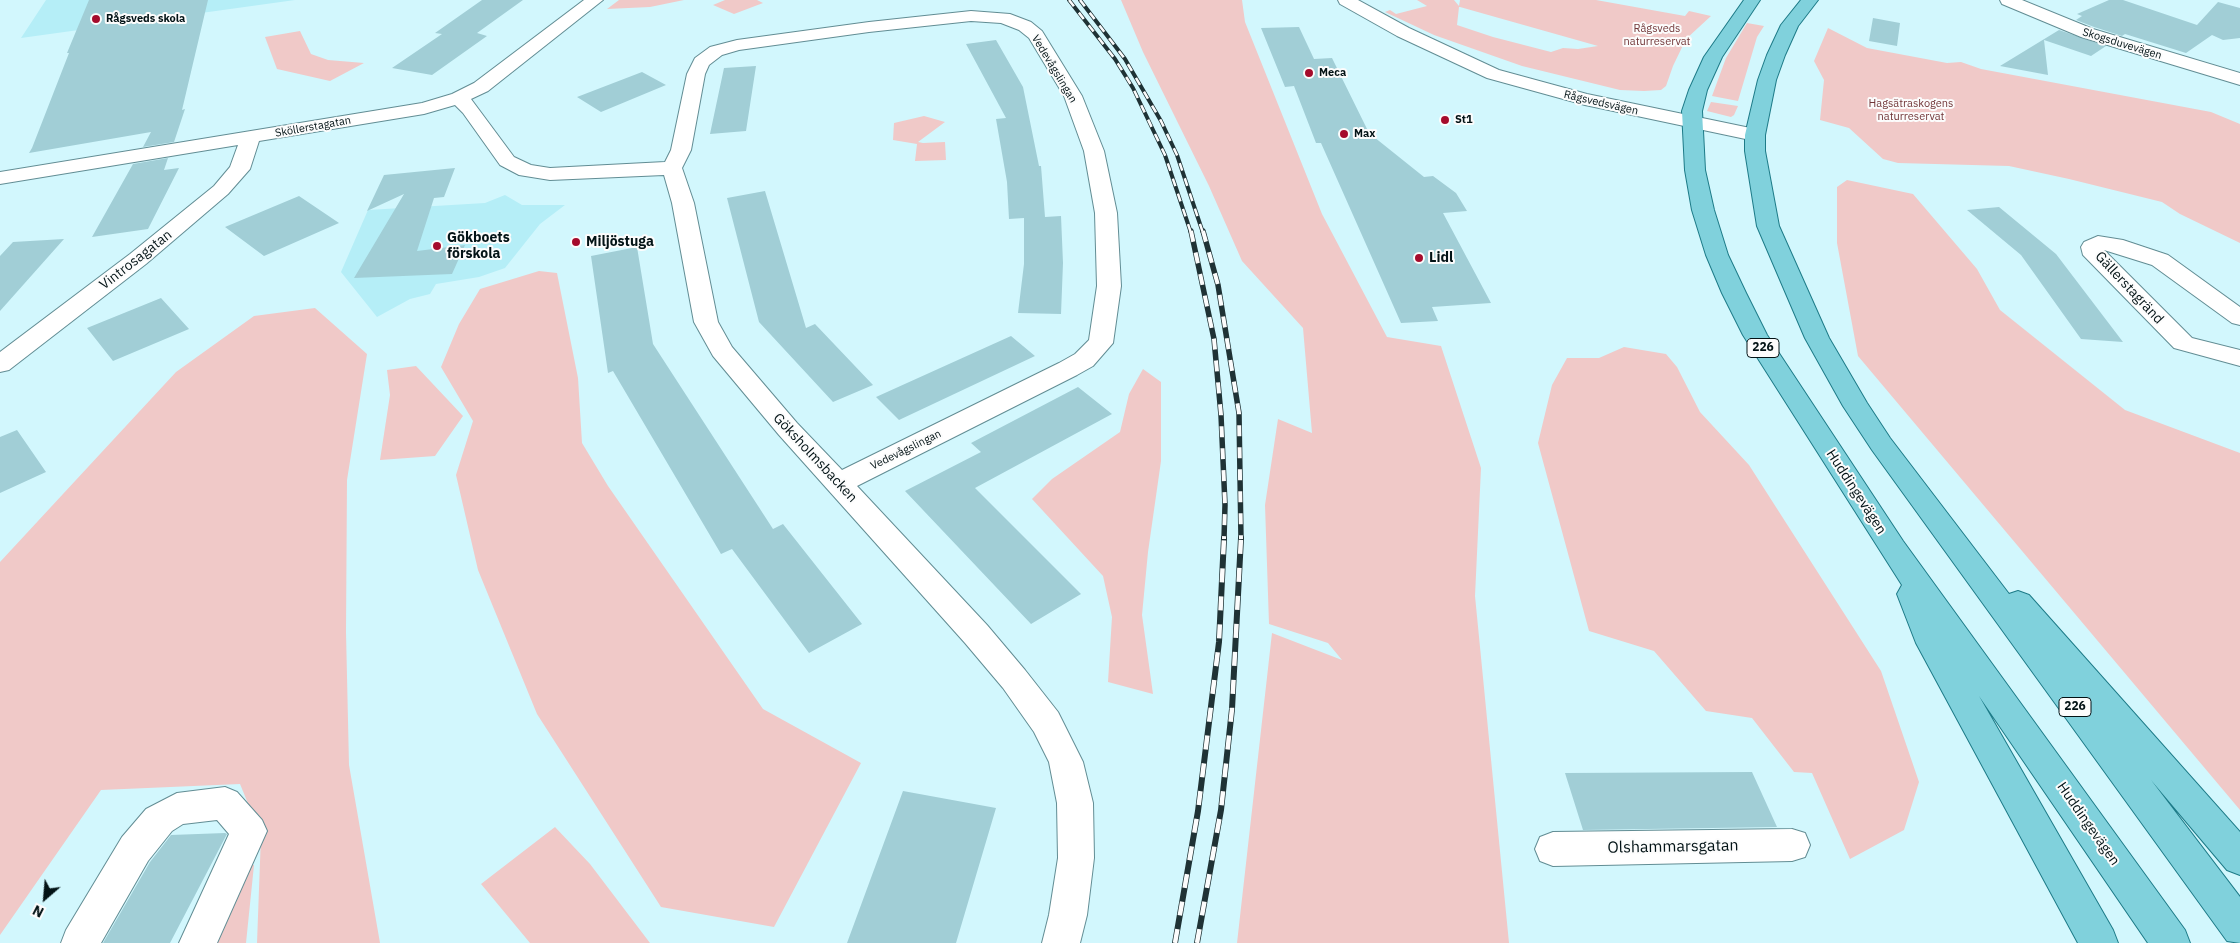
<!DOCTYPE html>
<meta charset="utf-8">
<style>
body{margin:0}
#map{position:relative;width:2240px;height:943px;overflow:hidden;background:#d2f7fd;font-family:"IBM Plex Sans",sans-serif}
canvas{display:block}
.north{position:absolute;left:20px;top:873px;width:50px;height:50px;-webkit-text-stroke:4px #fcfcfc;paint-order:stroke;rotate:207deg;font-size:14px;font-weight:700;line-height:20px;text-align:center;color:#031316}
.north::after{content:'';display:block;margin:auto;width:18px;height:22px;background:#031316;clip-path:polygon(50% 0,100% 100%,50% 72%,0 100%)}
</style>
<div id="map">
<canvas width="2240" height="943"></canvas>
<div class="north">N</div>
</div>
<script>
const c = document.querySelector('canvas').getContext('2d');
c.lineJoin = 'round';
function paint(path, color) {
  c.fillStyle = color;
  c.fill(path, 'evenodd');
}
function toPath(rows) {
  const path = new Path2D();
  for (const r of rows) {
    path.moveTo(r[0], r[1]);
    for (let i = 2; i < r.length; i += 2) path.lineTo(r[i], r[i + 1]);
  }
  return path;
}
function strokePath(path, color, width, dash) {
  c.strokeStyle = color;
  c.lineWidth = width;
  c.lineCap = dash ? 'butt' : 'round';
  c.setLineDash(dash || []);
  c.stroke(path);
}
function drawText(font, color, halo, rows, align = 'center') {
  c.font = font + ' "IBM Plex Sans",sans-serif';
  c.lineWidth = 4;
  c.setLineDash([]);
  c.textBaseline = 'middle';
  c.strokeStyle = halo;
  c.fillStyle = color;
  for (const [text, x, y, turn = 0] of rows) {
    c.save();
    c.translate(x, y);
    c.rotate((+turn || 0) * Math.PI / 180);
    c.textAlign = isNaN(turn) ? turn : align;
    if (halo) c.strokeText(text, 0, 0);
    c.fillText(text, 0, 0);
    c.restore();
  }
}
const built = toPath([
 [46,0,295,0,21,38],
 [505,195,522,205,565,205,540,224,505,268,479,277,436,284,430,294,410,299,377,317,341,272,368,210,485,203]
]);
const green = toPath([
 [619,0,684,0,650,7,607,9],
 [725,0,757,0,763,3,734,14,713,5],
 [1121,0,1242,0,1245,22,1322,214,1387,337,1441,346,1481,468,1475,596,1509,943,1237,943,1272,633,1342,660,1328,643,1269,624,1265,505,1278,419,1312,433,1303,328,1242,261,1209,186,1143,52],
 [1417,0,1454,0,1459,6,1460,0,1596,0,1685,16,1689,11,1711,16,1686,39,1673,66,1666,86,1661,90,1644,91,1620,90,1522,66,1434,35,1385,12,1390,10,1396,14,1427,6],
 [1459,7,1460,7,1598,46,1578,49,1563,48,1551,52,1493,37,1457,25],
 [1747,23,1764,26,1757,37,1738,101,1712,96,1726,58],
 [1828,28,1867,48,1947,63,1961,62,1981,69,2211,112,2240,124,2240,243,2180,214,2162,202,2069,179,2009,166,1898,163,1883,159,1849,128,1820,120,1824,80,1814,61],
 [300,31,311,54,328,60,364,63,330,81,277,69,265,37],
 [1711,102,1738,106,1734,115,1731,117,1707,111],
 [924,116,945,122,918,142,923,143,945,142,946,160,915,161,917,144,893,140,894,123],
 [1847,180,1913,194,1977,269,2000,310,2125,410,2240,453,2240,810,1858,356,1837,243,1837,187],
 [539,271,557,273,578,378,582,443,608,486,763,709,861,763,774,927,661,907,537,714,478,570,456,475,473,421,441,367,459,324,480,289],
 [315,308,367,354,347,480,346,632,349,765,380,943,257,943,261,835,240,784,101,790,0,935,0,562,176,372,254,316],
 [1624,347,1666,354,1677,367,1700,412,1749,465,1881,671,1919,782,1904,830,1850,859,1812,773,1794,772,1752,718,1706,711,1654,651,1589,631,1538,443,1552,385,1567,358,1599,358],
 [416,366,463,416,435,456,380,460,390,395,387,370],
 [1143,369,1161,382,1161,461,1148,552,1142,615,1153,694,1108,682,1112,617,1103,576,1032,499,1052,479,1120,432,1129,394],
 [555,827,590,864,650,943,530,943,486,890,481,884],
 [249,864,254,865,246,943,215,943]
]);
const building = toPath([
 [89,0,208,0,182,110,185,109,174,142,143,147,151,132,29,153,32,148,69,53,67,53],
 [482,0,523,0,477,33,487,36,432,75,392,68,442,34,435,33],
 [2109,0,2123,0,2197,25,2218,2,2240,8,2240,38,2223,40,2212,35,2186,53,2125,34,2122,36,2094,27,2076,20,2082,16,2077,14],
 [1873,18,1900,23,1897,46,1869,41],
 [1299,27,1314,59,1332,58,1369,133,1424,177,1433,176,1456,193,1467,211,1443,213,1491,303,1432,307,1438,321,1401,323,1321,143,1316,143,1294,86,1285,87,1261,28],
 [2059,30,2106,46,2091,56,2044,40,2048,75,2000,66],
 [996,40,1023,87,1039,166,1041,166,1045,217,1061,216,1063,263,1061,314,1018,313,1024,264,1024,218,1009,219,1007,182,996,119,1006,118,966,44],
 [756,66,746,131,710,134,724,68],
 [642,72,666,85,601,112,577,97],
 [168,158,164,170,179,168,148,229,92,237,133,164],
 [455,168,444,197,434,198,417,251,465,245,452,274,354,278,404,194,367,211,384,175],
 [765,191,806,328,815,324,873,385,833,402,759,322,727,198],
 [299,196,339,223,264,256,225,227],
 [1999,207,2056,254,2123,342,2081,339,2021,255,1967,210],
 [64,239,0,311,0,256,13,242],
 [637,247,653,344,773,529,783,524,862,624,809,653,732,549,721,554,613,371,608,373,591,256],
 [161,298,189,329,113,361,87,328],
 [1011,336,1035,356,899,420,876,397],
 [1078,387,1112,414,975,488,1081,594,1031,624,905,491,981,452,971,443],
 [17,430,46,472,0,493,0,437],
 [1752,772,1777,827,1583,830,1565,773],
 [903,791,996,808,956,943,847,943],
 [225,833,227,834,170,943,103,943,150,862,171,835]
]);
const minor = toPath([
 [584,0,603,0,488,91,471,99,514,157,531,165,550,168,665,162,671,150,687,74,695,58,710,47,737,40,869,22,971,11,1010,14,1031,22,1042,31,1082,96,1104,151,1117,213,1121,286,1113,343,1093,366,1077,375,857,486,987,625,1025,670,1058,712,1083,762,1093,803,1094,858,1087,915,1080,943,1042,943,1049,915,1058,858,1057,803,1049,762,1034,732,1003,688,965,643,779,435,713,356,694,322,672,203,664,175,550,180,519,175,500,165,463,113,455,105,424,114,259,141,250,169,228,194,146,264,9,370,0,372,0,352,130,254,214,186,230,167,238,145,0,184,0,172,422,103,452,94,474,83,584,0],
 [971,21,1001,23,1019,30,1029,38,1064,96,1084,151,1095,213,1097,286,1089,340,1075,354,1059,363,842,470,797,423,732,347,718,322,694,203,682,168,691,150,705,74,709,65,722,55,739,50,869,32,971,21],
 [1338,0,1358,0,1409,28,1499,70,1587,94,1755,129,1762,131,1765,135,1762,139,1755,141,1585,105,1487,78,1397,36,1340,4,1338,0],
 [2000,0,2022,0,2093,29,2240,73,2240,85,2081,37,2002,4,2000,0],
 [2098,236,2123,240,2168,255,2240,307,2240,325,2232,323,2152,265,2104,250,2192,338,2240,350,2240,366,2174,348,2083,255,2081,247,2084,242,2098,236],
 [225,787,237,792,262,820,267,831,217,943,179,943,229,834,217,820,183,824,172,831,148,861,101,943,61,943,66,930,122,837,146,809,177,793,225,787],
 [1792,829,1805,833,1810,845,1805,857,1792,861,1553,866,1540,861,1535,849,1540,837,1553,832,1792,829]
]);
const major = toPath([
 [1744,0,1760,0,1722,57,1707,90,1702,111,1705,170,1714,210,1728,255,1746,293,1767,335,1903,541,2185,930,2190,943,2148,943,1979,696,2113,930,2118,943,2078,943,1916,643,1897,594,1902,585,1743,335,1722,293,1706,255,1692,210,1685,170,1682,111,1689,90,1704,57,1744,0],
 [1801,0,1818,0,1798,26,1785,55,1776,80,1765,135,1765,151,1779,226,1829,338,1867,403,1890,438,2009,594,2018,591,2029,595,2240,832,2240,875,2227,870,2151,780,2240,897,2240,943,2227,941,1872,450,1843,406,1805,338,1757,226,1745,151,1745,135,1758,80,1767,55,1781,25,1801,0]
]);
const railFar2 = toPath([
 [1069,0,1115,59,1133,88,1165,155,1191,233],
 [1080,0,1125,59,1161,121,1177,155,1203,233]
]);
const railFar1 = toPath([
 [1191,231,1214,339,1221,415,1225,505,1224,539],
 [1203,231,1218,285,1239,413,1241,539]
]);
const rail = toPath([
 [1175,943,1198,811,1219,642,1224,538],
 [1197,943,1221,810,1232,709,1241,538]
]);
const markers = [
 [96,19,5,"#a50b2c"],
 [1309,73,5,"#a50b2c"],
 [1445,120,5,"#a50b2c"],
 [1344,134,5,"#a50b2c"],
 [576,242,5,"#a50b2c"],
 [437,246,5,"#a50b2c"],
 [1419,258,5,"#a50b2c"]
];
const farPoinames = [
 ["Rågsveds skola",106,19],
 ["Meca",1319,73],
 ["St1",1455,120],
 ["Max",1354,134]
];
const farParknames = [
 ["Rågsveds",1657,29],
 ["naturreservat",1657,42],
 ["Hagsätraskogens",1911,104],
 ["naturreservat",1911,117]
];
const farStreetnames = [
 ["Skogsduvevägen",2122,44,17],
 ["Vedevågslingan",1054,69,59],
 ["Rågsvedsvägen",1601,103,13],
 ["Sköllerstagatan",313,127,-10],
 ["Vedevågslingan",906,450,-26]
];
const shields = [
 [1763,348,32],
 [2075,707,32]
];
const shieldNames = [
 ["226",1763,348],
 ["226",2075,707]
];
const poiNames = [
 ["Gökboets",447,238],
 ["förskola",447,254],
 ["Miljöstuga",586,242],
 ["Lidl",1429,258]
];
const streetNames = [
 ["Vintrosagatan",136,260,-38],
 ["Gällerstagränd",2129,288,47],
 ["Göksholmsbacken",815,458,47],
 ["Huddingevägen",1856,492,57],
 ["Huddingevägen",2088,824,55]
];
const nearStreetnames = [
 ["Olshammarsgatan",1673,847,-1]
];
paint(built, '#b5eef7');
paint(green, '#f0c9c8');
paint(building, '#a1ced6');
strokePath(minor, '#628d94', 2);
strokePath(major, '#1d7b88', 2);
paint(minor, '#fff');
paint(major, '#80d1dc');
strokePath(railFar2, '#1f3235', 4);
strokePath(railFar1, '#1f3235', 5.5);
strokePath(rail, '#1f3235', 6);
strokePath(railFar2, '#fcfcfc', 2.5, [8]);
strokePath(railFar1, '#fcfcfc', 4, [11]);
strokePath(rail, '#fcfcfc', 4.5, [14]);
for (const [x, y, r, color] of markers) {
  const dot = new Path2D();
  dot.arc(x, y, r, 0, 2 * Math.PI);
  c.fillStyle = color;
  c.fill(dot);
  strokePath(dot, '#fcfcfc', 2);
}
drawText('bold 11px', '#031316', '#fcfcfc', farPoinames, 'left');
drawText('11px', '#713638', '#fcfcfc', farParknames);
drawText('11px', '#031316', '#fcfcfc', farStreetnames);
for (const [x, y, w] of shields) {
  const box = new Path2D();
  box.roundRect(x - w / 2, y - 9.5, w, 19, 4);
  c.fillStyle = '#fcfcfc';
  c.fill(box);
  strokePath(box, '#031316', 1);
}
drawText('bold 12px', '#031316', null, shieldNames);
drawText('bold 14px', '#031316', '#fcfcfc', poiNames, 'left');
drawText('14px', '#031316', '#fcfcfc', streetNames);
drawText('16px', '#031316', '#fcfcfc', nearStreetnames);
</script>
